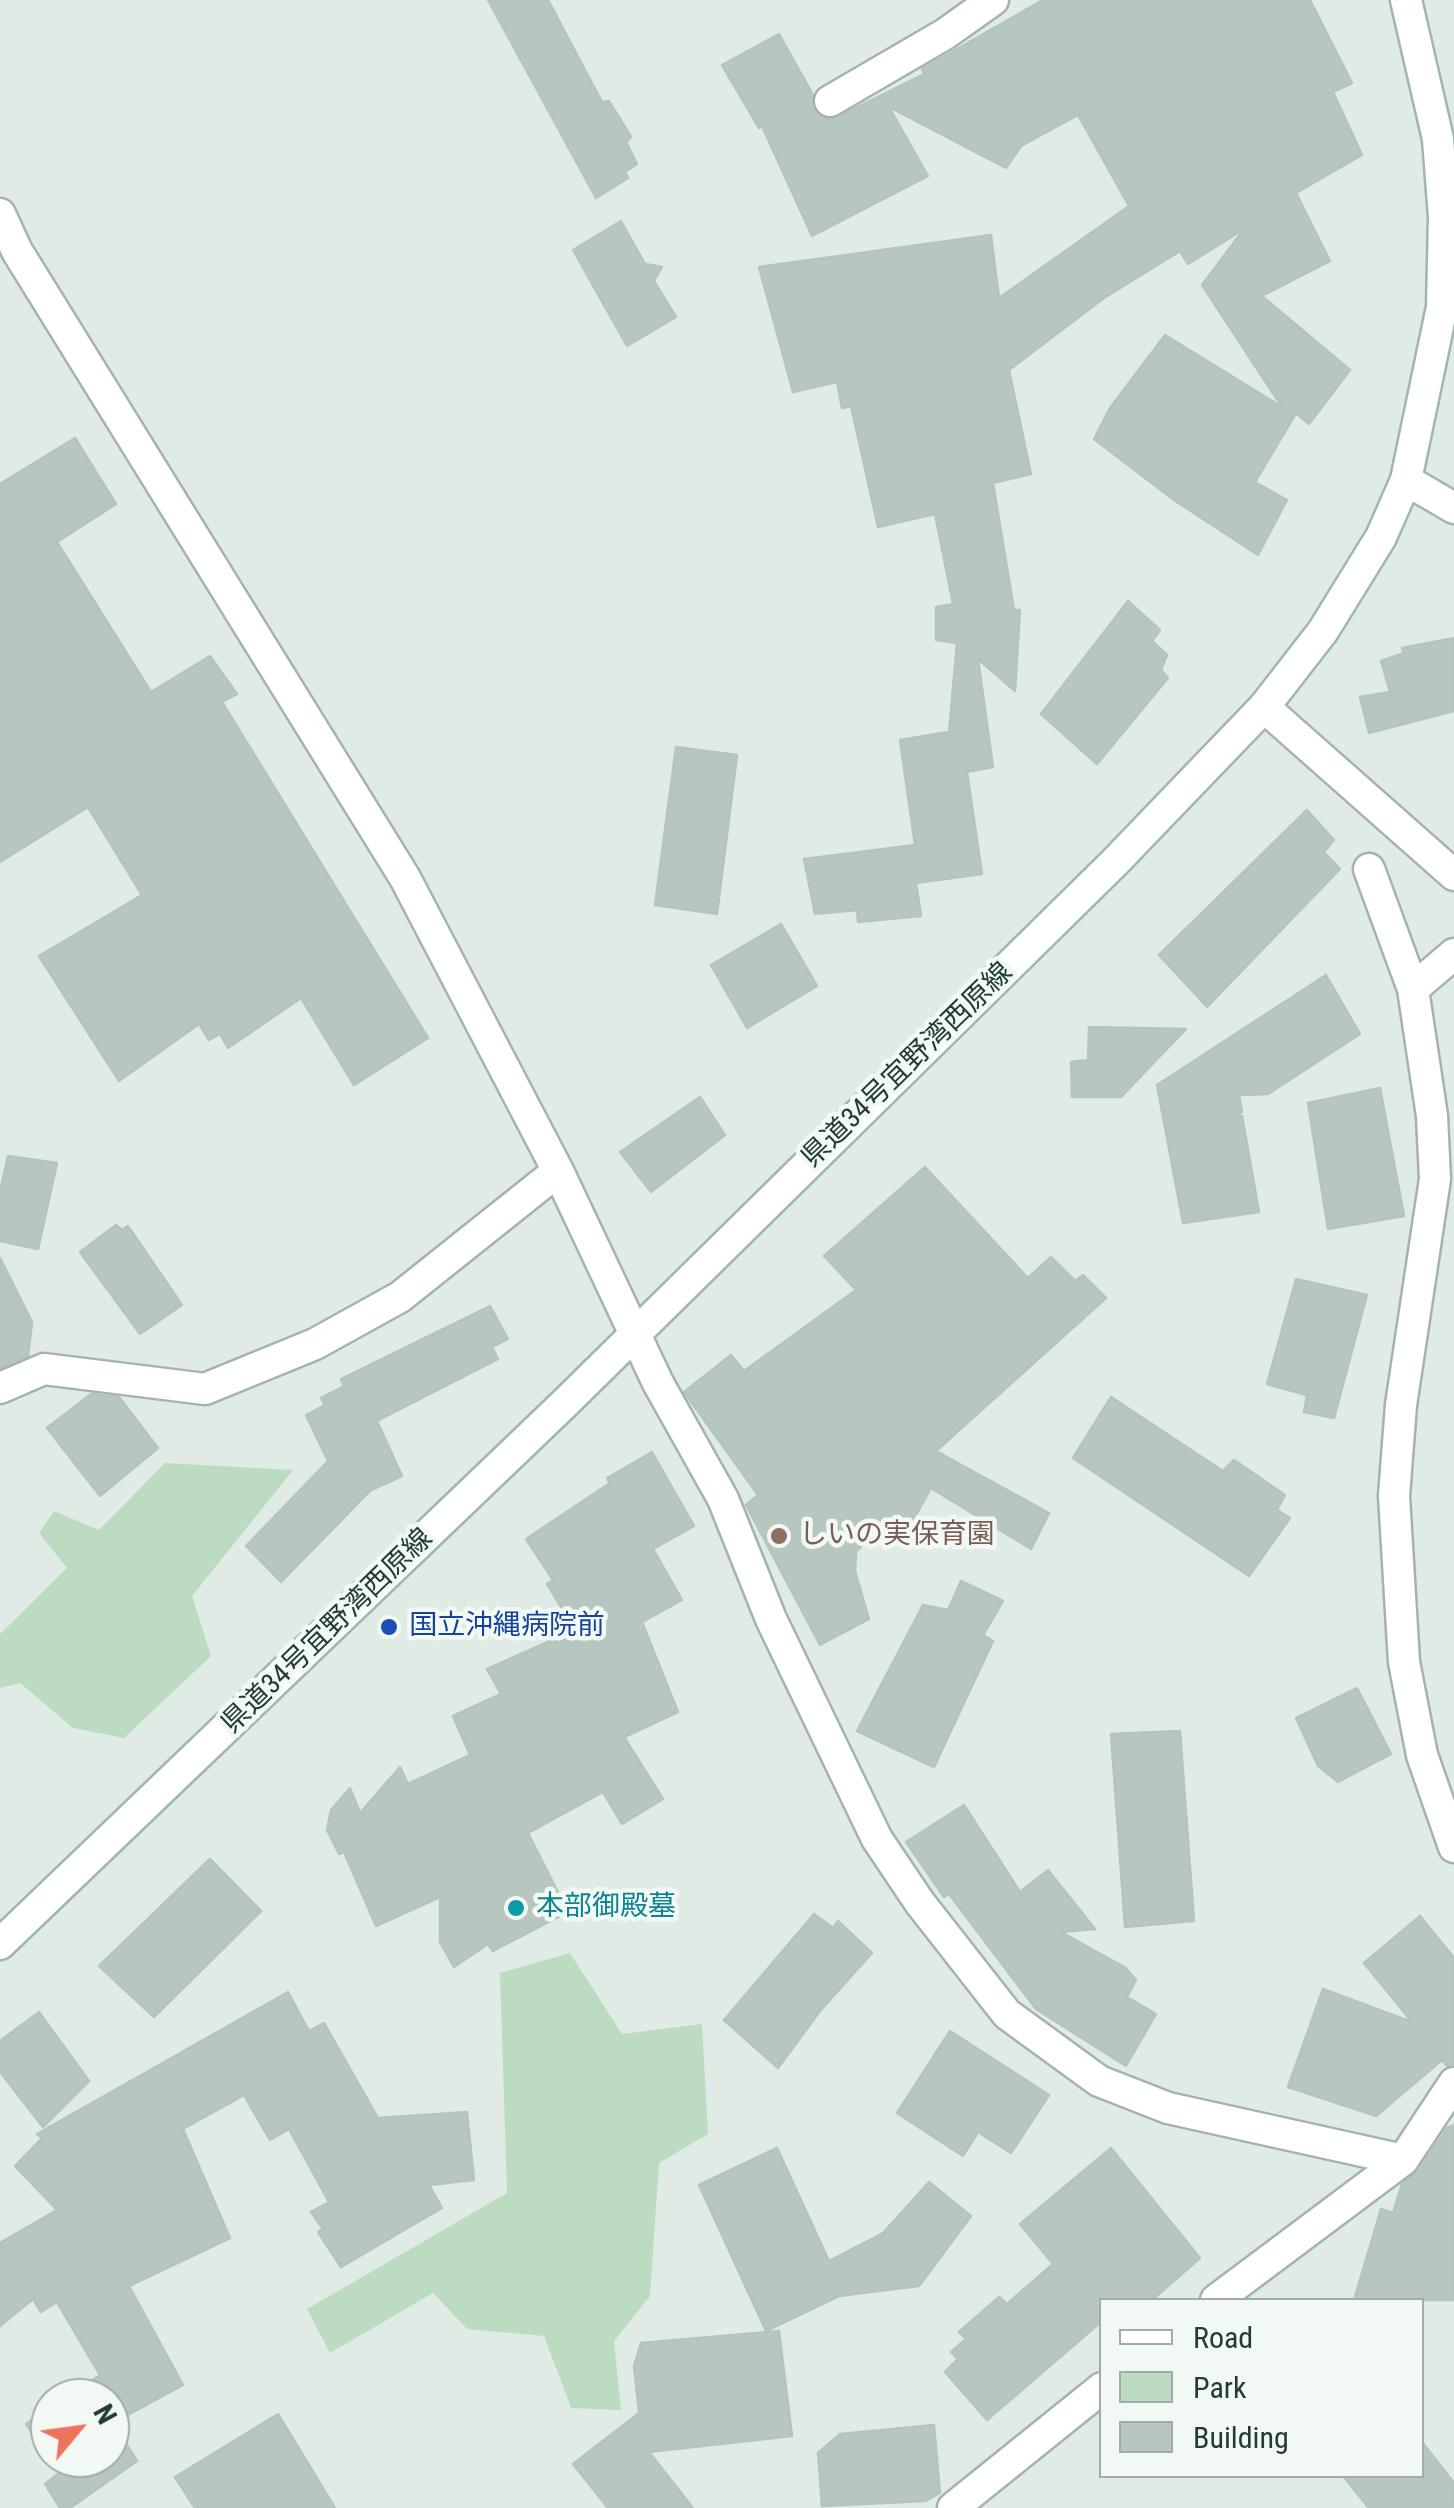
<!DOCTYPE html>
<meta charset="utf-8">
<style>
body{margin:0}
#map{position:relative;width:1454px;height:2508px;overflow:hidden;background:#e1ebe6;font-family:"Roboto Condensed",sans-serif}
canvas{display:block}
.legend{position:absolute;left:1099px;top:2298px;width:325px;height:180px;box-sizing:border-box;background:#f2f8f4;border:2px solid #9fada6;margin:0;padding:12px 18px;list-style:none;font-size:30px;color:#223c32}
.legend li{display:flex;align-items:center;gap:20px;height:50px}
.legend b{width:50px;border:2px solid #9fada6}
.north{position:absolute;left:30px;top:2378px;width:100px;height:100px;box-sizing:border-box;background:#f2f8f4;border:2px solid #9fada6;border-radius:50%;rotate:61deg;font-size:28px;font-weight:700;line-height:40px;text-align:center;color:#223c32}
.north::after{content:'';display:block;margin:auto;width:35px;height:45px;background:#ee735d;clip-path:polygon(50% 0,100% 100%,50% 72%,0 100%)}
</style>
<div id="map">
<canvas width="1454" height="2508"></canvas>
<ul class="legend">
<li><b style="height:12px;background:#fff"></b>Road</li>
<li><b style="height:28px;background:#bbdcc1"></b>Park</li>
<li><b style="height:28px;background:#b7c6bf"></b>Building</li>
</ul>
<div class="north">N</div>
</div>
<script>
const c = document.querySelector('canvas').getContext('2d');
c.lineJoin = 'round';
function paint(path, color) {
  c.fillStyle = color;
  c.fill(path, 'evenodd');
}
function toPath(rows) {
  const path = new Path2D();
  for (const r of rows) {
    path.moveTo(r[0], r[1]);
    for (let i = 2; i < r.length; i += 2) path.lineTo(r[i], r[i + 1]);
  }
  return path;
}
function strokePath(path, color, width, dash) {
  c.strokeStyle = color;
  c.lineWidth = width;
  c.lineCap = dash ? 'butt' : 'round';
  c.setLineDash(dash || []);
  c.stroke(path);
}
function drawText(font, color, halo, rows, align = 'center') {
  c.font = font + ' "Roboto Condensed","Noto Sans JP",sans-serif';
  c.lineWidth = 9;
  c.setLineDash([]);
  c.textBaseline = 'middle';
  c.strokeStyle = halo;
  c.fillStyle = color;
  for (const [text, x, y, turn = 0] of rows) {
    c.save();
    c.translate(x, y);
    c.rotate((+turn || 0) * Math.PI / 180);
    c.textAlign = isNaN(turn) ? turn : align;
    if (halo) c.strokeText(text, 0, 0);
    c.fillText(text, 0, 0);
    c.restore();
  }
}
const green = toPath([
 [165,1463,293,1470,192,1596,211,1656,124,1738,73,1728,20,1683,0,1688,0,1634,67,1568,39,1533,54,1511,99,1530],
 [570,1953,622,2034,702,2024,708,2134,659,2163,650,2296,614,2341,621,2410,571,2408,544,2336,467,2329,433,2293,330,2353,307,2309,507,2193,500,1973]
]);
const building = toPath([
 [488,0,548,0,602,102,609,101,631,137,626,142,637,164,625,172,628,178,596,198,488,0],
 [1043,0,1310,0,1352,83,1333,92,1362,155,1296,193,1330,261,1262,296,1350,370,1309,424,1296,413,1255,482,1287,500,1258,555,1174,500,1094,439,1110,408,1165,335,1282,407,1202,285,1244,229,1188,264,1180,251,1104,298,1009,370,1031,474,993,483,1014,610,1020,610,1015,691,978,659,993,767,967,772,982,874,916,883,921,916,858,922,857,910,815,914,804,859,915,845,900,740,949,732,957,643,936,640,936,607,953,604,935,514,878,527,851,406,842,408,837,382,793,392,759,267,991,235,999,298,1129,206,1078,115,1021,146,1006,168,889,107,928,176,812,236,762,126,759,128,722,65,779,34,813,95,814,111,831,120,924,74,922,69,1043,0],
 [621,221,645,264,662,267,654,281,676,317,627,346,573,250,621,221],
 [75,438,116,504,57,542,151,692,210,656,237,694,222,702,428,1038,354,1085,301,998,228,1048,220,1034,209,1040,199,1024,119,1081,39,956,142,895,88,807,0,862,0,484,75,438],
 [1128,601,1160,630,1152,641,1167,655,1161,670,1168,678,1097,764,1041,714,1128,601],
 [1454,638,1454,711,1369,733,1360,697,1390,692,1381,661,1404,653,1402,648,1454,638],
 [676,747,737,755,717,914,655,905,676,747],
 [1307,810,1334,840,1324,852,1340,869,1207,1007,1159,955,1307,810],
 [781,924,817,986,747,1028,711,965,781,924],
 [1326,975,1360,1034,1268,1094,1239,1095,1242,1112,1233,1118,1242,1116,1259,1212,1183,1223,1157,1085,1326,975],
 [1089,1027,1186,1029,1121,1097,1072,1097,1071,1062,1088,1060,1089,1027],
 [1380,1088,1404,1216,1328,1229,1308,1103,1380,1088],
 [700,1097,725,1135,651,1192,620,1152,700,1097],
 [8,1156,57,1163,38,1249,0,1241,0,1192,8,1156],
 [925,1167,1028,1278,1051,1257,1075,1281,1083,1275,1106,1298,936,1451,1049,1513,1031,1549,931,1488,910,1526,898,1521,881,1525,856,1552,855,1571,869,1619,820,1645,746,1505,758,1495,684,1392,731,1355,744,1371,856,1290,824,1256,925,1167],
 [116,1225,122,1230,128,1226,182,1305,140,1334,80,1252,116,1225],
 [0,1258,32,1322,28,1356,0,1368,0,1258],
 [1296,1279,1367,1295,1334,1418,1304,1412,1307,1395,1267,1384,1296,1279],
 [490,1306,508,1339,492,1347,498,1359,377,1421,402,1476,371,1490,281,1582,246,1546,328,1461,306,1415,325,1405,321,1398,344,1386,341,1379,490,1306],
 [91,1394,119,1397,158,1448,100,1496,47,1428,91,1394],
 [1111,1397,1223,1471,1234,1460,1285,1495,1277,1510,1290,1518,1249,1576,1073,1458,1111,1397],
 [652,1452,694,1526,653,1549,682,1600,642,1622,678,1712,624,1737,663,1799,622,1824,603,1792,528,1833,568,1912,493,1951,488,1944,454,1967,440,1942,440,1897,376,1926,344,1852,339,1854,327,1830,331,1810,350,1788,360,1813,400,1767,408,1784,470,1755,453,1716,501,1694,487,1669,575,1630,547,1584,553,1580,526,1539,610,1483,607,1478,652,1452],
 [961,1581,1003,1601,983,1635,993,1641,934,1767,857,1731,923,1605,948,1610,961,1581],
 [1357,1688,1391,1754,1338,1782,1318,1766,1296,1718,1357,1688],
 [1180,1731,1194,1921,1125,1927,1111,1734,1180,1731],
 [964,1805,1020,1892,1048,1870,1095,1929,1061,1932,1126,1968,1136,1980,1127,1997,1156,2014,1126,2066,1036,2009,949,1894,944,1897,906,1842,964,1805],
 [210,1859,261,1911,154,2017,99,1966,210,1859],
 [814,1914,833,1928,838,1921,872,1953,820,2011,778,2068,724,2020,814,1914],
 [1420,1916,1454,1958,1454,2064,1447,2066,1442,2060,1376,2116,1288,2087,1323,1989,1412,2022,1364,1963,1420,1916],
 [288,1992,309,2031,324,2023,378,2118,467,2112,474,2180,429,2185,442,2208,341,2267,318,2232,323,2229,311,2212,329,2202,289,2129,270,2140,244,2095,183,2129,230,2238,129,2286,183,2385,113,2423,137,2461,70,2508,60,2508,45,2484,59,2473,26,2424,50,2408,50,2458,110,2458,110,2398,66,2398,100,2375,57,2302,41,2312,33,2299,0,2326,0,2243,57,2210,15,2166,42,2138,37,2134,288,1992],
 [39,2012,89,2081,43,2127,0,2072,0,2041,39,2012],
 [950,2031,1049,2095,1011,2153,978,2132,963,2156,897,2113,950,2031],
 [1454,2125,1454,2300,1354,2300,1381,2209,1393,2213,1402,2184,1419,2170,1447,2128,1454,2125],
 [777,2148,829,2261,883,2233,929,2182,971,2216,919,2286,839,2296,766,2331,699,2185,777,2148],
 [1111,2148,1200,2258,1152,2300,1102,2300,1102,2321,987,2420,945,2372,958,2359,951,2352,966,2339,959,2332,999,2297,1007,2304,1053,2264,1020,2224,1111,2148],
 [779,2331,792,2436,649,2452,693,2508,608,2508,573,2464,639,2413,634,2366,641,2343,779,2331],
 [278,2414,335,2508,195,2508,175,2477,278,2414],
 [934,2425,940,2493,926,2501,822,2506,818,2453,840,2434,934,2425],
 [1422,2442,1454,2483,1454,2508,1369,2508,1343,2476,1422,2476,1422,2442]
]);
const minor = toPath([
 [830,101,945,34,993,0],
 [0,214,17,251,405,878,558,1171,658,1383,723,1499,771,1619,877,1839,920,1903,1007,2014,1099,2081,1168,2108,1403,2160],
 [1406,480,1454,508],
 [1264,707,1454,875],
 [1369,869,1413,989,1432,1116,1435,1179,1401,1405,1394,1496,1404,1662,1422,1755,1454,1847],
 [1413,989,1454,954],
 [0,1388,44,1369,205,1389,315,1344,400,1297,558,1171],
 [1216,2300,1403,2160,1454,2083],
 [953,2508,1102,2388]
]);
const secondary = toPath([
 [0,1944,564,1404,1115,862,1264,707,1323,631,1381,537,1406,480,1442,307,1444,217,1438,139,1406,0]
]);
const markers = [
 [779,1536,10,"#8d6e63"],
 [389,1627,10,"#1a4fb4"],
 [516,1908,10,"#0f9aa8"]
];
const streetNames = [
 ["県道34号宜野湾西原線",908,1066,-44],
 ["県道34号宜野湾西原線",328,1632,-44]
];
const educationNames = [
 ["しいの実保育園",799,1536]
];
const transitNames = [
 ["国立沖縄病院前",409,1627]
];
const cultureNames = [
 ["本部御殿墓",536,1908]
];
paint(green, '#bbdcc1');
paint(building, '#b7c6bf');
strokePath(building, '#b4c5bc', 2.5);
strokePath(minor, '#a4b3ac', 35);
strokePath(secondary, '#a0b7ad', 35);
strokePath(minor, '#fff', 30);
strokePath(secondary, '#fff', 30);
for (const [x, y, r, color] of markers) {
  const dot = new Path2D();
  dot.arc(x, y, r, 0, 2 * Math.PI);
  c.fillStyle = color;
  c.fill(dot);
  strokePath(dot, '#f2f8f4', 4);
}
drawText('28px', '#223c32', '#f2f8f4', streetNames);
drawText('28px', '#785e54', '#f2f8f4', educationNames, 'left');
drawText('28px', '#164399', '#f2f8f4', transitNames, 'left');
drawText('28px', '#0d838f', '#f2f8f4', cultureNames, 'left');
</script>
